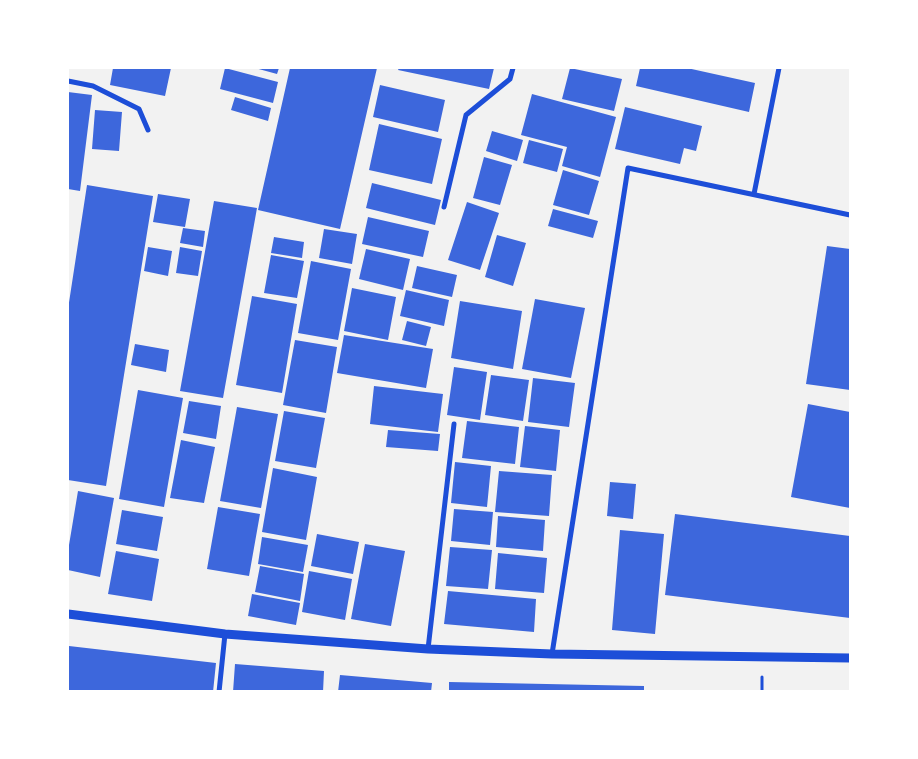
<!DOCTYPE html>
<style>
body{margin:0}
#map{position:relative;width:918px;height:759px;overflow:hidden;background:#f2f2f2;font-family:Inter,sans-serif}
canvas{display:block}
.frame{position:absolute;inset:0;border:69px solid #fff;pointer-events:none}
</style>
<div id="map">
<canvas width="918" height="759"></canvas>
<div class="frame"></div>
</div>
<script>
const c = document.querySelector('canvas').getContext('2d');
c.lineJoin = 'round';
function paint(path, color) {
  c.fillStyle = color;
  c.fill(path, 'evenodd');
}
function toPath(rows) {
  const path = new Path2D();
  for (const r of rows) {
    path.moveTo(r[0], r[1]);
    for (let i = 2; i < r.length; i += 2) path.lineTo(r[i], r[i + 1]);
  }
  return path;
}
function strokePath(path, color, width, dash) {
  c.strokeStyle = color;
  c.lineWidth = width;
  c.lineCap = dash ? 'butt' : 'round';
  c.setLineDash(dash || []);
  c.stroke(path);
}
const building = toPath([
 [113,68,171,68,165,96,110,85],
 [225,68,278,82,273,103,220,89],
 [255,68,279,68,277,74],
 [290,68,377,68,340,229,258,210],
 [399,68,494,68,489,89,398,70],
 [570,68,622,79,614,111,562,99],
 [640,68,687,68,755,83,749,112,636,86],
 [380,85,445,100,438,132,373,117],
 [68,92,92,95,80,191,68,189],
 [532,94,616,117,600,177,562,166,567,147,521,135],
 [235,97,271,108,268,121,231,110],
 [625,107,702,126,696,151,684,148,680,164,615,149],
 [95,110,122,112,119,151,92,149],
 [379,124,442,139,432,184,369,170],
 [492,131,523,140,517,161,486,151],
 [529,140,563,149,557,172,523,163],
 [484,157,512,165,500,205,473,198],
 [563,170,599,181,589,215,553,205],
 [372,183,441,200,435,225,366,208],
 [87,185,153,196,106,486,68,480,68,309],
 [158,194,190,199,185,227,153,222],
 [214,201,257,208,223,398,180,391],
 [467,202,499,213,480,270,448,260],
 [553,209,598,221,593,238,548,226],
 [368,217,429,231,423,257,362,244],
 [183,228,205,231,203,247,180,243],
 [324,229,357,234,352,264,319,258],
 [497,235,526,243,513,286,485,277],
 [274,237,304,242,302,258,271,253],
 [827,246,850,249,850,390,806,384],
 [148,247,172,251,168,276,144,271],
 [180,247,202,251,198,276,176,273],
 [366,249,410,259,403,290,359,279],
 [271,255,304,261,297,298,264,293],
 [311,261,351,269,338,340,298,333],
 [417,266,457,275,452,297,412,288],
 [352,288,396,297,388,340,344,331],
 [406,290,449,300,444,326,400,316],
 [252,296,297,304,282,393,236,385],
 [535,299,585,308,571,378,522,369],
 [460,301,522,311,513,369,451,358],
 [407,321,431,327,426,346,402,340],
 [344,335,433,349,426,388,337,373],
 [295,340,337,347,326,413,283,405],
 [135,344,169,350,166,372,131,365],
 [454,367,487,372,480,420,447,415],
 [491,375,529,380,523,421,485,415],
 [533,378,575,383,569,427,528,422],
 [374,386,443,394,438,432,370,424],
 [138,390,183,398,164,507,119,499],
 [189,401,221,406,216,439,183,433],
 [808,404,850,412,850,508,791,497],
 [237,407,278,414,261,508,220,501],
 [284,411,325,418,316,468,275,461],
 [467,421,519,427,515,464,462,458],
 [525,426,560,430,556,471,520,467],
 [388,430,440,434,438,451,386,447],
 [181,440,215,447,204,503,170,498],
 [455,462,491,466,487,507,451,503],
 [273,468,317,477,306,540,262,532],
 [499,471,552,475,549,516,495,512],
 [610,482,636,484,633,519,607,516],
 [78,491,114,498,100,577,68,570,68,551],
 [218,507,260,514,249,576,207,569],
 [454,509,493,512,490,545,451,541],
 [122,510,163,517,157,551,116,544],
 [675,514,850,536,850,618,665,595],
 [498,516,545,520,543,551,496,547],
 [620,530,664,534,655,634,612,630],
 [317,534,359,542,353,574,311,566],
 [262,537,308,545,303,572,258,564],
 [365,544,405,551,391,626,351,619],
 [450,547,492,550,488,589,446,586],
 [116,551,159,559,152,601,108,594],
 [498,553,547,558,544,593,495,589],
 [260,566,304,574,300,601,255,592],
 [309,571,352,579,345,620,302,612],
 [448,591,536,599,534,632,444,624],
 [252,594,300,603,296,625,248,616],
 [69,646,216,663,213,692,68,692],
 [235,664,324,671,323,692,233,692],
 [340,675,432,683,431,692,338,692],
 [449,682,644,686,644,692,449,692]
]);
const path = toPath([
 [762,692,762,677]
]);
const minor = toPath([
 [68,81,93,86,139,109,148,130],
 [754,194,779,68],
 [444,207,466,115,510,79,513,68],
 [428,649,454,424],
 [552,654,628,168,850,215],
 [219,692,225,634]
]);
const tertiary = toPath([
 [68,614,225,634,428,649,552,654,850,658]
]);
paint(building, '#3d67dc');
strokePath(path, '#1d4ed8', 3);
strokePath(minor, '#1d4ed8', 5);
strokePath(tertiary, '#1d4ed8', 9);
</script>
